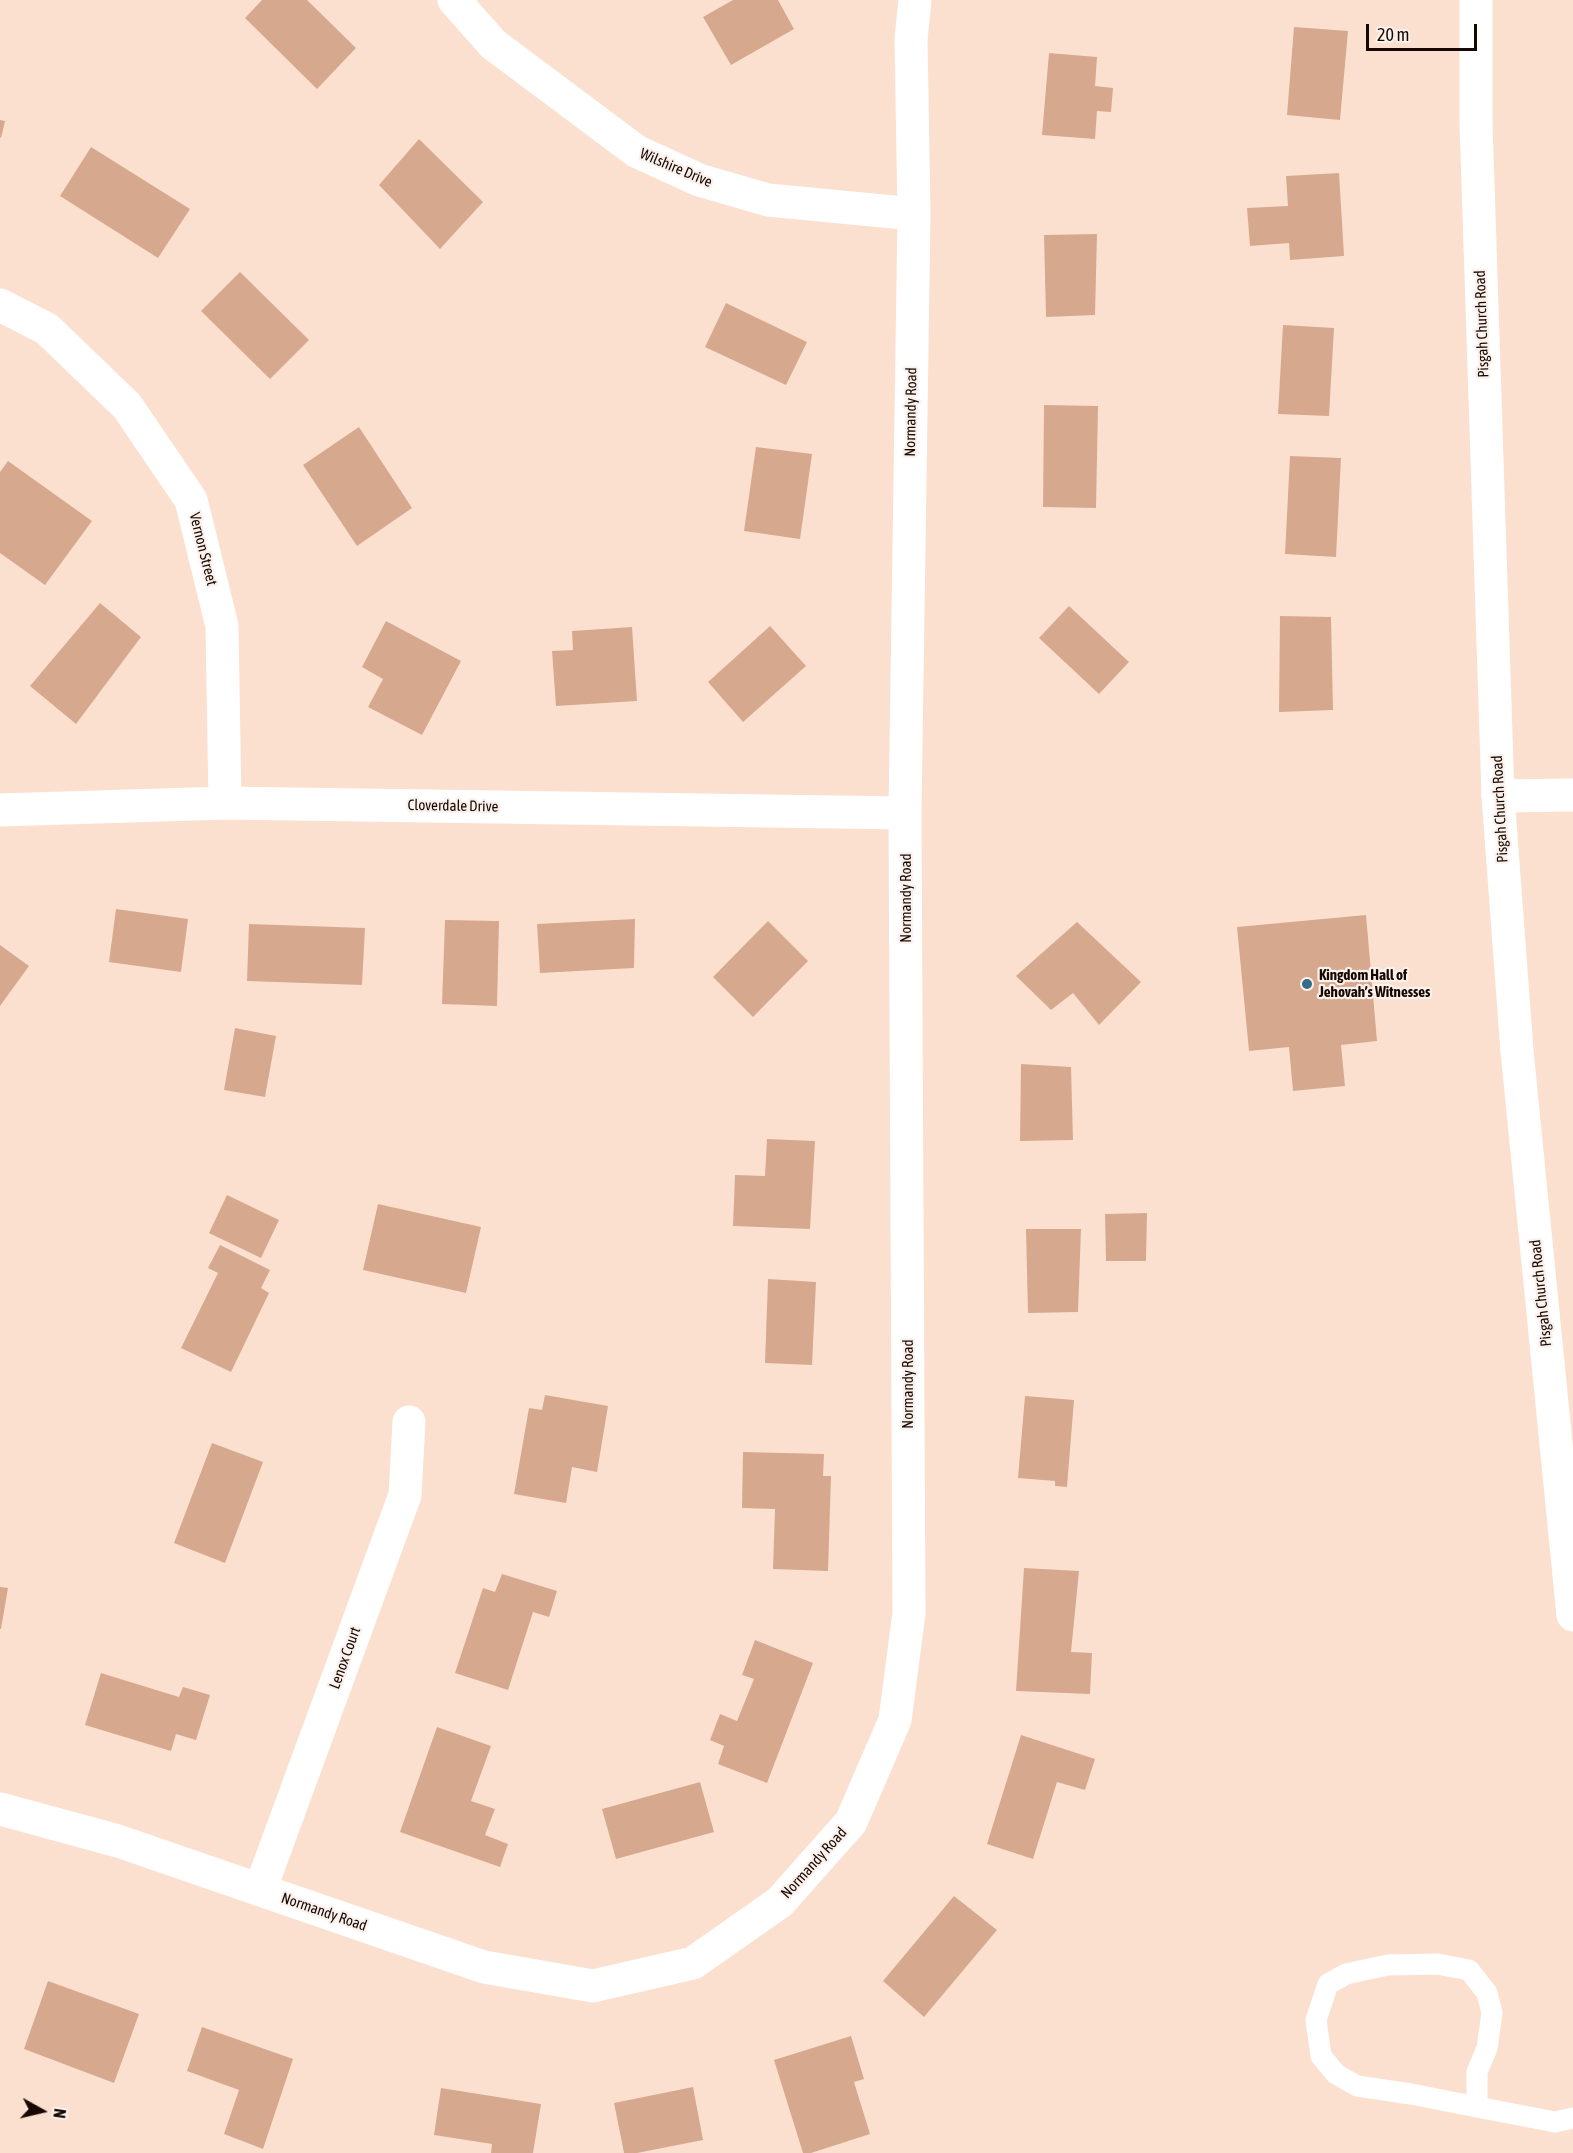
<!DOCTYPE html>
<meta charset="utf-8">
<style>
body{margin:0}
#map{position:relative;width:1573px;height:2153px;overflow:hidden;background:#fce0cf;font-family:"Asap Condensed",sans-serif}
canvas{display:block}
.north{position:absolute;left:12px;top:2081px;width:60px;height:60px;-webkit-text-stroke:4px #fbf1ec;paint-order:stroke;rotate:98deg;font-size:16px;font-weight:700;line-height:24px;text-align:center;color:#170802}
.north::after{content:'';display:block;margin:auto;width:21px;height:27px;background:#170802;clip-path:polygon(50% 0,100% 100%,50% 72%,0 100%)}
.scale{position:absolute;left:1366px;top:24px;width:111px;height:27px;box-sizing:border-box;border:3px solid #170802;border-top:0;padding-left:8px;font-size:18px;line-height:21px;white-space:nowrap;color:#170802;-webkit-text-stroke:4px #fbf1ec;paint-order:stroke}
</style>
<div id="map">
<canvas width="1573" height="2153"></canvas>
<div class="north">N</div>
<div class="scale">20 m</div>
</div>
<script>
const c = document.querySelector('canvas').getContext('2d');
c.lineJoin = 'round';
function paint(path, color) {
  c.fillStyle = color;
  c.fill(path, 'evenodd');
}
function toPath(rows) {
  const path = new Path2D();
  for (const r of rows) {
    path.moveTo(r[0], r[1]);
    for (let i = 2; i < r.length; i += 2) path.lineTo(r[i], r[i + 1]);
  }
  return path;
}
function strokePath(path, color, width, dash) {
  c.strokeStyle = color;
  c.lineWidth = width;
  c.lineCap = dash ? 'butt' : 'round';
  c.setLineDash(dash || []);
  c.stroke(path);
}
function drawText(font, color, halo, rows, align = 'center') {
  c.font = font + ' "Asap Condensed",sans-serif';
  c.lineWidth = 4.5;
  c.setLineDash([]);
  c.textBaseline = 'middle';
  c.strokeStyle = halo;
  c.fillStyle = color;
  for (const [text, x, y, turn = 0] of rows) {
    c.save();
    c.translate(x, y);
    c.rotate((+turn || 0) * Math.PI / 180);
    c.textAlign = isNaN(turn) ? turn : align;
    if (halo) c.strokeText(text, 0, 0);
    c.fillText(text, 0, 0);
    c.restore();
  }
}
const building = toPath([
 [262,0,307,0,356,48,317,89,245,18],
 [733,0,778,0,794,29,731,65,703,17],
 [1294,27,1348,31,1340,120,1287,115],
 [1049,53,1097,57,1095,86,1113,88,1111,112,1097,111,1095,139,1042,135],
 [0,120,5,121,1,138,0,137],
 [419,139,483,202,440,249,379,185],
 [91,147,190,209,158,258,60,196],
 [1339,173,1344,256,1290,260,1289,243,1250,246,1247,208,1288,206,1286,176],
 [1097,234,1095,315,1046,317,1044,235],
 [240,272,309,340,270,379,201,311],
 [726,303,807,342,786,385,705,347],
 [1283,325,1334,328,1329,416,1278,414],
 [1044,405,1098,406,1096,508,1043,507],
 [359,427,412,508,357,546,303,465],
 [756,447,812,454,800,539,744,531],
 [1290,456,1341,458,1336,557,1285,554],
 [8,461,92,521,45,585,0,553,0,472],
 [100,603,141,637,76,724,30,686],
 [1069,606,1129,662,1099,694,1039,638],
 [1280,616,1331,617,1333,710,1279,712],
 [386,621,461,661,422,735,368,707,383,679,362,667],
 [770,626,806,666,743,722,708,682],
 [632,627,637,701,556,706,552,651,573,650,572,631],
 [116,909,188,919,181,972,109,962],
 [1366,915,1377,1041,1341,1045,1345,1086,1293,1091,1289,1047,1249,1051,1237,927],
 [635,919,634,968,540,973,537,924],
 [445,920,499,921,497,1006,442,1004],
 [768,921,808,961,753,1017,713,977],
 [1077,922,1141,982,1099,1025,1073,993,1051,1010,1016,976],
 [249,924,365,928,362,985,247,981],
 [0,945,29,966,0,1006],
 [235,1028,276,1036,265,1097,224,1090],
 [1021,1064,1071,1067,1073,1140,1020,1141],
 [767,1139,815,1141,810,1229,733,1226,735,1175,765,1176],
 [227,1195,279,1220,261,1258,209,1233],
 [378,1204,481,1227,466,1293,363,1270],
 [1147,1213,1146,1261,1106,1261,1105,1214],
 [1026,1229,1081,1229,1078,1312,1028,1313],
 [220,1245,270,1270,261,1288,269,1293,231,1372,181,1348,218,1273,208,1268],
 [768,1279,816,1282,812,1365,765,1363],
 [545,1395,608,1406,597,1472,572,1467,566,1503,514,1494,529,1408,542,1410],
 [1025,1396,1074,1400,1067,1487,1055,1486,1055,1481,1018,1478],
 [212,1443,263,1462,225,1563,174,1543],
 [743,1452,824,1454,823,1476,831,1476,828,1571,773,1569,775,1509,742,1508],
 [1024,1568,1079,1571,1071,1652,1092,1653,1090,1694,1016,1691],
 [502,1574,557,1591,549,1617,533,1612,508,1690,455,1673,483,1588,495,1592],
 [0,1587,8,1588,1,1629,0,1629],
 [755,1640,813,1663,767,1783,718,1764,724,1746,710,1740,720,1714,737,1721,754,1679,742,1675],
 [101,1673,179,1697,183,1687,210,1695,196,1740,176,1734,171,1751,85,1725],
 [437,1727,491,1746,471,1801,495,1809,485,1835,508,1844,500,1867,400,1832],
 [1021,1735,1095,1759,1085,1790,1057,1782,1033,1859,987,1844],
 [700,1782,714,1832,616,1859,602,1809],
 [954,1896,997,1930,924,2017,883,1981],
 [48,1981,139,2014,114,2083,24,2049],
 [202,2027,293,2059,263,2149,224,2134,239,2090,187,2071],
 [851,2036,864,2079,854,2082,870,2134,811,2153,803,2153,774,2060],
 [693,2087,703,2140,637,2153,624,2153,614,2103],
 [441,2088,541,2104,533,2153,491,2153,492,2144,434,2135]
]);
const service = toPath([
 [1477,2107,1477,2072,1487,2048,1492,2013,1487,1993,1469,1970,1437,1964,1388,1965,1346,1974,1328,1984,1316,2020,1321,2056,1336,2074,1357,2086,1411,2094,1477,2107,1555,2122,1573,2118]
]);
const minor = toPath([
 [454,0,493,44,636,151,699,180,768,200,914,214],
 [0,305,47,329,127,406,191,500,222,626,225,803],
 [1498,796,1573,795],
 [0,810,225,803,905,813],
 [0,1809,118,1841,484,1967,593,1986,693,1963,780,1902,851,1822,895,1720,909,1613,905,813,914,214,911,39,915,0],
 [260,1890,405,1495,409,1422]
]);
const secondary = toPath([
 [1476,0,1476,123,1498,796,1517,1051,1573,1615]
]);
const markers = [
 [1307,984,6,"#346b86"]
];
const streetNames = [
 ["Wilshire Drive",676,168,23],
 ["Pisgah Church Road",1482,324,-92],
 ["Normandy Road",911,412,-89],
 ["Vernon Street",203,549,76],
 ["Cloverdale Drive",453,806,1],
 ["Pisgah Church Road",1500,809,-93],
 ["Normandy Road",906,898,-90],
 ["Pisgah Church Road",1541,1293,-96],
 ["Normandy Road",908,1384,-90],
 ["Lenox Court",345,1658,-70],
 ["Normandy Road",814,1863,-48],
 ["Normandy Road",324,1912,19]
];
const poiNames = [
 ["Kingdom Hall of",1319,975],
 ["Jehovah’s Witnesses",1319,992]
];
paint(building, '#d6a98f');
strokePath(service, '#fff', 21);
strokePath(minor, '#fff', 33);
strokePath(secondary, '#fff', 33);
for (const [x, y, r, color] of markers) {
  const dot = new Path2D();
  dot.arc(x, y, r, 0, 2 * Math.PI);
  c.fillStyle = color;
  c.fill(dot);
  strokePath(dot, '#fbf1ec', 2);
}
drawText('15px', '#170802', '#fbf1ec', streetNames);
drawText('bold 15px', '#170802', '#fbf1ec', poiNames, 'left');
</script>
